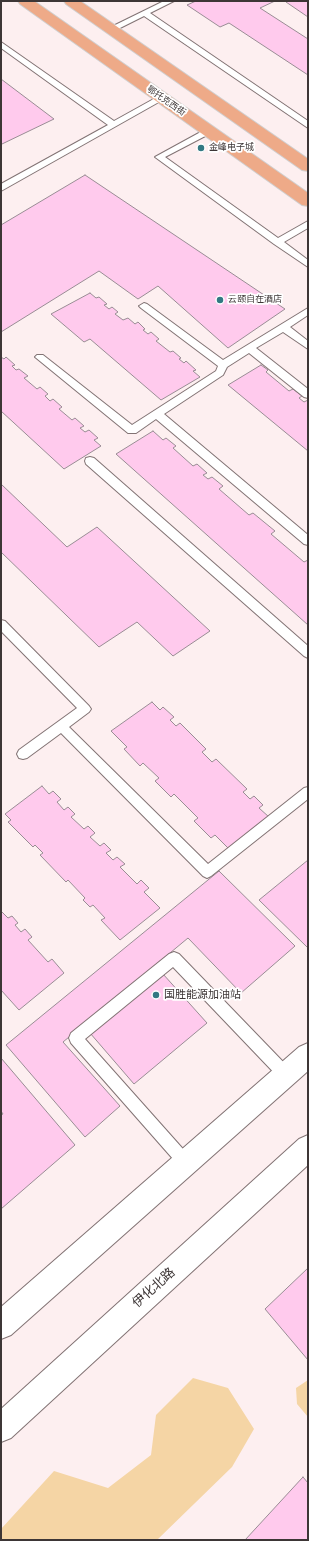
<!DOCTYPE html>
<meta charset="utf-8">
<style>
body{margin:0}
#map{position:relative;width:309px;height:1541px;overflow:hidden;background:#fdeff0;font-family:Arial,sans-serif}
canvas{display:block}
.frame{position:absolute;inset:0;border:2px solid #3d3636;pointer-events:none}
</style>
<div id="map">
<canvas width="309" height="1541"></canvas>
<div class="frame"></div>
</div>
<script>
const c = document.querySelector('canvas').getContext('2d');
c.lineJoin = 'round';
function paint(path, color) {
  c.fillStyle = color;
  c.fill(path, 'evenodd');
}
function toPath(rows) {
  const path = new Path2D();
  for (const r of rows) {
    path.moveTo(r[0], r[1]);
    for (let i = 2; i < r.length; i += 2) path.lineTo(r[i], r[i + 1]);
  }
  return path;
}
function strokePath(path, color, width, dash) {
  c.strokeStyle = color;
  c.lineWidth = width;
  c.lineCap = dash ? 'butt' : 'round';
  c.setLineDash(dash || []);
  c.stroke(path);
}
function drawText(font, color, halo, rows, align = 'center') {
  c.font = font + ' Arial,"Noto Sans SC",sans-serif';
  c.lineWidth = 3.5;
  c.setLineDash([]);
  c.textBaseline = 'middle';
  c.strokeStyle = halo;
  c.fillStyle = color;
  for (const [text, x, y, turn = 0] of rows) {
    c.save();
    c.translate(x, y);
    c.rotate((+turn || 0) * Math.PI / 180);
    c.textAlign = isNaN(turn) ? turn : align;
    if (halo) c.strokeText(text, 0, 0);
    c.fillText(text, 0, 0);
    c.restore();
  }
}
const green = toPath([
 [193,1378,228,1388,254,1429,232,1467,157,1540,1,1540,1,1529,54,1471,108,1488,151,1455,156,1415],
 [308,1380,308,1417,297,1404,296,1388]
]);
const building = toPath([
 [196,1,275,1,260,8,308,39,308,75,229,23,220,27,187,5,196,1],
 [288,1,308,1,308,17,286,2,288,1],
 [1,79,54,119,2,144,1,143,1,79],
 [85,175,285,309,228,348,158,286,138,299,99,271,1,332,1,225,85,175],
 [90,293,96,298,99,297,107,304,104,305,109,309,112,307,118,312,115,314,123,320,128,318,135,324,138,322,145,329,143,330,148,334,151,332,159,339,156,341,170,352,173,351,181,358,179,359,184,363,186,361,196,370,193,371,200,377,161,400,90,339,84,342,51,314,90,293],
 [1,357,4,359,6,357,15,365,12,366,16,370,19,369,28,376,24,378,37,389,40,387,48,394,45,396,50,401,53,399,62,407,59,409,72,420,75,418,84,426,80,428,85,432,89,430,98,438,94,440,101,446,64,469,1,411,1,357],
 [261,365,268,370,266,372,289,391,293,389,302,396,299,398,304,402,308,400,308,451,228,385,261,365],
 [153,431,163,440,166,438,176,446,173,448,193,466,197,464,207,473,203,475,208,479,212,477,223,486,219,489,249,515,253,513,275,531,271,534,304,562,308,560,308,625,116,454,153,431],
 [1,484,67,547,97,527,210,631,173,656,137,622,99,647,1,552,1,484],
 [152,702,160,710,163,707,174,717,170,720,176,726,180,723,206,749,202,752,212,762,216,759,247,789,243,792,250,799,254,796,263,805,259,808,269,817,228,848,215,835,211,838,194,821,198,818,174,794,171,797,155,781,159,778,143,763,140,766,124,749,127,747,111,731,152,702],
 [42,786,49,794,53,791,61,799,57,802,64,810,68,807,75,814,71,817,84,829,88,826,95,833,90,837,100,846,104,843,111,850,106,853,113,860,117,857,125,864,120,867,137,884,141,880,149,888,144,892,160,908,120,940,101,920,105,918,93,905,90,907,83,900,85,898,68,880,66,882,40,855,43,853,35,845,33,847,8,822,11,820,5,814,42,786],
 [308,860,308,948,259,900,308,860],
 [219,871,295,946,241,993,188,938,63,1042,120,1106,85,1137,6,1045,219,871],
 [1,911,8,918,12,916,18,923,15,925,21,932,25,929,32,937,28,940,48,962,52,959,64,973,19,1010,1,990,1,911],
 [163,974,207,1023,134,1084,90,1033,163,974],
 [1,1058,75,1145,1,1209,1,1115,3,1114,1,1111,1,1058],
 [308,1268,308,1360,265,1309,308,1268],
 [303,1477,308,1483,308,1540,245,1540,303,1477]
]);
const service = toPath([
 [164,1,174,1,150,13,308,121,308,128,144,16,114,31,108,31,107,29,164,1],
 [1,42,114,121,159,96,165,96,166,98,1,191,1,184,108,125,1,48,1,42],
 [208,128,212,131,211,133,165,157,278,238,308,221,308,228,284,242,308,260,308,267,274,244,155,157,208,128],
 [144,303,147,304,223,360,308,308,308,315,290,327,308,341,308,349,283,332,256,348,308,389,308,398,304,397,249,353,227,367,223,375,164,414,308,535,308,545,304,544,156,419,136,433,128,433,35,357,37,355,43,355,132,425,216,371,218,366,141,308,139,306,144,303],
 [90,457,94,458,308,646,308,658,304,656,86,464,85,461,86,458,90,457],
 [1,620,5,621,89,706,91,709,89,712,69,727,208,864,304,788,308,787,308,799,211,876,207,878,203,876,61,733,27,758,23,759,19,758,17,754,19,750,77,708,1,631,1,620],
 [174,952,179,954,291,1070,293,1075,291,1080,286,1082,281,1080,173,967,85,1039,191,1158,193,1163,191,1168,186,1170,181,1168,71,1043,69,1038,71,1033,169,954,174,952]
]);
const tertiary = toPath([
 [308,1043,308,1071,11,1335,1,1339,1,1307,299,1047,308,1043],
 [308,1135,308,1165,11,1438,1,1442,1,1409,299,1139,308,1135]
]);
const primary = toPath([
 [18,1,34,1,308,193,308,206,302,205,20,4,18,1],
 [64,1,80,1,308,159,308,171,302,170,66,4,64,1]
]);
const markers = [
 [201,148,4,"#327983"],
 [220,300,4,"#327983"],
 [156,995,4,"#327983"]
];
const farStreetnames = [
 ["鄂托克西街",166,101,35]
];
const farPoinames = [
 ["金峰电子城",209,148],
 ["云颐自在酒店",228,300]
];
const poiNames = [
 ["国胜能源加油站",164,995]
];
const nearStreetnames = [
 ["伊化北路",154,1288,-42]
];
paint(green, '#f5d5a5');
paint(building, '#ffcaed');
strokePath(building, '#998c94', 1);
strokePath(service, '#827374', 2);
strokePath(tertiary, '#827374', 2);
strokePath(primary, '#d0cfcf', 2);
paint(service, '#fff');
paint(tertiary, '#fff');
paint(primary, '#ea8');
for (const [x, y, r, color] of markers) {
  const dot = new Path2D();
  dot.arc(x, y, r, 0, 2 * Math.PI);
  c.fillStyle = color;
  c.fill(dot);
  strokePath(dot, '#fff', 1.5);
}
drawText('9px', '#3d3636', '#fff', farStreetnames);
drawText('9px', '#3d3636', '#fff', farPoinames, 'left');
drawText('11px', '#3d3636', '#fff', poiNames, 'left');
drawText('13px', '#3d3636', '#fff', nearStreetnames);
</script>
